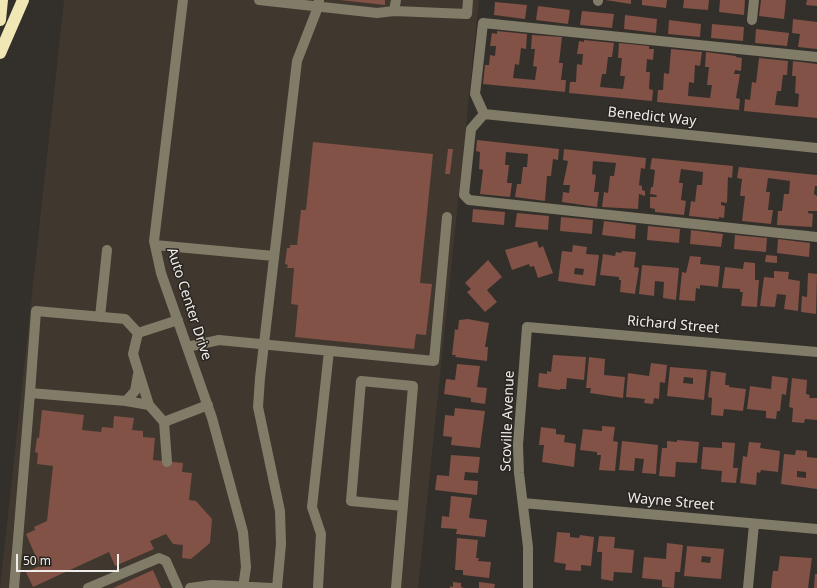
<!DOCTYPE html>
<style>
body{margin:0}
#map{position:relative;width:817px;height:588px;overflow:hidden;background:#332f2b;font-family:"Noto Sans",sans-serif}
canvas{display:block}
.scale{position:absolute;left:16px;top:554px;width:103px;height:18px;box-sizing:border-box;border:2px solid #efedea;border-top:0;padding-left:5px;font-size:12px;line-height:14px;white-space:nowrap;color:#efedea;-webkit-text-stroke:3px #292521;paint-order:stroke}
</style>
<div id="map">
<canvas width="817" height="588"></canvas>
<div class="scale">50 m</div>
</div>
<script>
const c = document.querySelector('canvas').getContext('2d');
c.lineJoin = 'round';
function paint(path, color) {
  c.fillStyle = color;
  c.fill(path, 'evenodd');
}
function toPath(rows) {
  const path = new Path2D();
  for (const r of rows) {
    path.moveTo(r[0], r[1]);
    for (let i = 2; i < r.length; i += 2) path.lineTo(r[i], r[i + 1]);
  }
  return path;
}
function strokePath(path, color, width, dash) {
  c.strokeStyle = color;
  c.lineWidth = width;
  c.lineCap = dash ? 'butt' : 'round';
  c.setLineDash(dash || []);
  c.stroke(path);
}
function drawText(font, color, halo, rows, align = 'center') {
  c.font = font + ' "Noto Sans",sans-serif';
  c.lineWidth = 3;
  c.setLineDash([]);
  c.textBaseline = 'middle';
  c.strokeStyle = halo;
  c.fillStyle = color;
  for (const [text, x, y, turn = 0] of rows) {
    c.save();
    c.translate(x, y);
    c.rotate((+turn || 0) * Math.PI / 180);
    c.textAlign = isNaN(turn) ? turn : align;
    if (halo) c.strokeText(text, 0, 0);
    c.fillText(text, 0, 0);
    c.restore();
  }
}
const built = toPath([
 [64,0,479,0,418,588,0,588]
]);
const building = toPath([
 [340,0,385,0,385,5],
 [605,0,631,0,631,4],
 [642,0,667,0,666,8,642,5],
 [684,0,709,0,708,10,683,8],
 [720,0,745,0,744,15,719,12],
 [761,0,786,0,784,19,759,16],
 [807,0,817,0,817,6,806,5],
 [495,2,527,5,525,19,494,15],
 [538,6,570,10,568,24,536,20],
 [582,11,614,14,612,28,580,25],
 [625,15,657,19,656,33,624,29],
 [793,19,817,22,817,49,798,47,800,34,792,33],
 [669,20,701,24,700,37,668,34],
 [712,24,744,27,743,41,711,38],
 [756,29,789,33,787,46,755,43],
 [497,31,527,34,526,49,521,48,519,65,515,64,513,78,535,80,537,67,533,66,535,49,531,49,532,35,562,37,559,63,563,63,561,80,566,80,565,92,483,84,485,65,489,65,490,55,495,56,496,46,490,46,492,33,497,34],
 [584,40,614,43,612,57,608,57,606,74,602,74,600,87,623,89,625,76,620,76,622,58,618,58,619,43,649,46,649,49,654,49,653,60,647,59,646,72,650,72,649,89,653,90,652,101,569,93,570,82,576,82,577,64,582,65,583,54,577,54,579,41,584,42],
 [671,49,702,52,700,66,695,65,694,83,689,82,688,96,710,98,712,85,707,85,709,67,705,67,706,52,736,56,736,57,742,58,741,71,735,70,734,74,740,74,736,98,740,99,739,110,657,102,658,90,663,90,664,73,669,74],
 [759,58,788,61,787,75,783,75,781,91,777,91,775,105,798,107,799,94,795,93,796,76,792,76,793,61,817,64,817,118,744,111,745,99,750,100,752,82,756,83],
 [477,140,559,149,558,160,553,159,551,176,547,176,545,201,515,197,517,184,521,184,523,167,527,167,528,154,506,152,505,165,509,165,507,183,512,183,510,197,480,194,483,170,479,169,480,152,476,151],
 [313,142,433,154,420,283,432,284,426,335,416,334,414,349,295,337,298,305,291,304,294,268,287,268,288,265,285,264,287,248,290,248,290,245,297,245,301,210,306,210],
 [448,149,453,149,450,174,445,174],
 [564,149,646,158,645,169,641,168,639,185,642,186,642,190,645,191,645,196,639,194,638,209,602,207,604,192,608,193,610,176,614,176,616,163,593,161,592,174,596,175,594,192,599,192,597,207,562,202,563,192,569,193,570,185,563,185,568,161,563,160],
 [652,158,733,166,732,178,728,177,727,203,721,202,721,205,725,206,724,218,719,217,719,219,689,216,691,201,695,202,697,185,702,185,703,172,681,169,679,183,683,183,681,200,686,201,684,215,655,212,655,209,650,208,650,197,656,197,657,195,650,194,651,187,653,187,655,170,650,169],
 [739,167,817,175,817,186,815,186,814,194,817,196,817,211,808,211,808,213,813,214,812,227,777,225,778,211,782,211,784,194,789,194,790,181,768,178,766,192,770,192,768,210,773,210,771,224,742,221,745,196,740,196,742,179,737,178],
 [473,209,505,212,504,225,472,222],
 [517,213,549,216,548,230,515,227],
 [561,217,593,220,592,234,560,231],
 [604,221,636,225,635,239,602,235],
 [648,226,680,229,679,243,647,240],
 [691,230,723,234,721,247,690,244],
 [735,235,767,238,766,252,734,249],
 [778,239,810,243,809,257,777,253],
 [537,241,539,248,543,246,553,273,538,278,534,266,530,267,529,264,512,270,505,250],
 [573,245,587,247,586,254,599,255,595,286,558,281,562,251,572,252],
 [575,268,584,269,583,275,574,274],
 [622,251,636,252,634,267,639,268,635,294,620,292,621,280,619,280,619,277,600,275,603,254,615,256,616,252,621,253],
 [766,255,777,256,777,263,765,262],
 [690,256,701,257,700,264,720,266,718,287,700,285,700,289,696,288,695,301,679,300,682,272,686,273],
 [488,260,502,277,487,290,497,302,485,312,467,292,471,289,465,283],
 [744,262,755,263,755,280,759,280,757,307,741,306,743,292,740,292,740,289,722,288,725,267,743,269],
 [642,265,679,268,676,300,663,298,664,282,655,281,654,296,639,294],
 [774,271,789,272,788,279,800,281,798,311,784,309,786,295,777,294,775,307,760,306,764,277,774,278],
 [808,273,817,274,816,314,801,312,802,296,807,297],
 [468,319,489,323,485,347,488,347,487,361,455,357,456,355,452,355,455,329,458,330,459,320],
 [553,355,586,357,584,380,567,378,566,389,560,389,560,390,538,387,539,373,547,374,547,371,551,372],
 [589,357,605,359,604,375,625,377,623,398,590,393,591,388,586,388],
 [651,363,667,365,665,383,660,382,659,399,654,398,653,404,644,403,645,399,626,397,628,373,649,376],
 [457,364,480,366,477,387,487,388,485,404,471,402,471,398,444,394,446,379,455,380],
 [670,367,707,370,704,400,667,396],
 [684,377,693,378,693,384,683,383],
 [711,371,726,373,725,385,729,385,729,387,746,389,743,411,724,409,723,416,711,415,712,398,708,397],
 [772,376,788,378,786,395,782,394,780,411,777,411,776,419,766,418,766,411,747,409,750,386,771,389],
 [792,378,807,380,806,394,810,395,809,398,817,398,817,420,805,419,804,423,792,422,793,408,789,407],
 [455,408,485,411,480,448,451,445,452,437,443,436,445,415,454,416],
 [42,410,84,415,82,430,101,432,102,427,113,428,114,416,134,418,132,430,143,431,143,437,155,438,153,460,183,463,182,472,192,473,189,500,196,501,212,519,210,543,191,559,182,558,183,545,173,544,166,534,150,541,154,549,115,566,109,552,33,587,26,572,40,566,26,534,35,530,34,527,47,521,53,466,37,464,38,453,35,452,37,438,39,438],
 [602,426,615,427,613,441,618,442,615,471,599,470,601,455,597,455,597,452,580,450,583,429,602,431],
 [541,427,556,429,556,434,565,435,564,442,576,444,574,467,542,462,544,445,539,445],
 [677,440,699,442,697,463,676,462,675,477,659,476,662,448,667,448,667,441,677,442],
 [622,441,658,445,656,474,642,473,644,459,635,458,634,471,619,470],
 [722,442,735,443,733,468,738,468,736,483,721,482,722,471,701,469,703,447,722,448],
 [749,442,761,443,760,448,780,451,778,472,761,470,760,473,757,472,756,485,740,483,743,456,747,457],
 [796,450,807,451,807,457,817,458,817,489,781,484,784,454,795,455],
 [797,471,806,472,806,478,797,477],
 [451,455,480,457,478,473,465,472,464,480,478,481,477,495,435,490,437,475,449,476],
 [451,496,472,498,469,518,487,520,485,537,456,534,457,529,441,528,442,516,449,517],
 [557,532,570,533,570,537,579,538,580,535,594,537,591,566,581,565,581,571,565,570,566,564,554,562],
 [599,536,615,537,614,548,634,550,632,573,614,572,613,581,601,579,602,552,597,552],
 [457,538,478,540,476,558,479,558,478,561,491,562,489,578,463,575,463,570,455,570],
 [667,543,683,545,680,572,675,572,674,588,662,587,662,580,642,578,644,557,666,559],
 [687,546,724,549,721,579,684,576],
 [702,556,711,557,710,563,701,562],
 [780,556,812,558,808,588,771,588,773,571,778,571],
 [153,570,161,588,113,588],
 [815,574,817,574,817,588,814,588],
 [453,582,461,583,461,587,464,588,450,588,450,586,453,587],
 [479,582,495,584,494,588,479,588]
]);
const minor = toPath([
 [183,0,154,241,161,273,212,418,243,532,246,567,243,588],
 [259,0,377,13,394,11,467,14,468,0],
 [598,1,598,0],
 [394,11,396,0],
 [752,20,754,0],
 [484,114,471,129,464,195,469,200,817,237],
 [484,114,475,94,483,23,817,57],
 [484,114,817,148],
 [155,245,274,256],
 [100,317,107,250],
 [187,347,219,340,434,361,447,217],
 [30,393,36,311,125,319,138,333],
 [126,401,135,391,138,374],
 [149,405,164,422,167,462],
 [164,422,208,405],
 [523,503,817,529],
 [14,588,30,393,126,401,149,405,133,354,138,333,178,320],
 [88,588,159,558,166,561,178,588],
 [190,588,212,585,272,588],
 [277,588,281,544,280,511,258,407,260,378,297,61,318,7,319,0],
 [318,588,321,534,312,507,329,351],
 [396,588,413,386,361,381,351,501,403,506],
 [528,588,528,547,519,473,518,445,527,327,817,352],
 [748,588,754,524]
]);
const highway = toPath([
 [0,20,2,0],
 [0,53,23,0]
]);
const streetNames = [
 ["Benedict Way",652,117,6],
 ["Auto Center Drive",189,304,72],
 ["Richard Street",673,325,5],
 ["Scoville Avenue",508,421,-88],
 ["Wayne Street",671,502,5]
];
paint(built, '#40372f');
paint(building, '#815245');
strokePath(minor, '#807c68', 10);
strokePath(highway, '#f0e7b4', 12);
drawText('14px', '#efedea', '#292521', streetNames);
</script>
